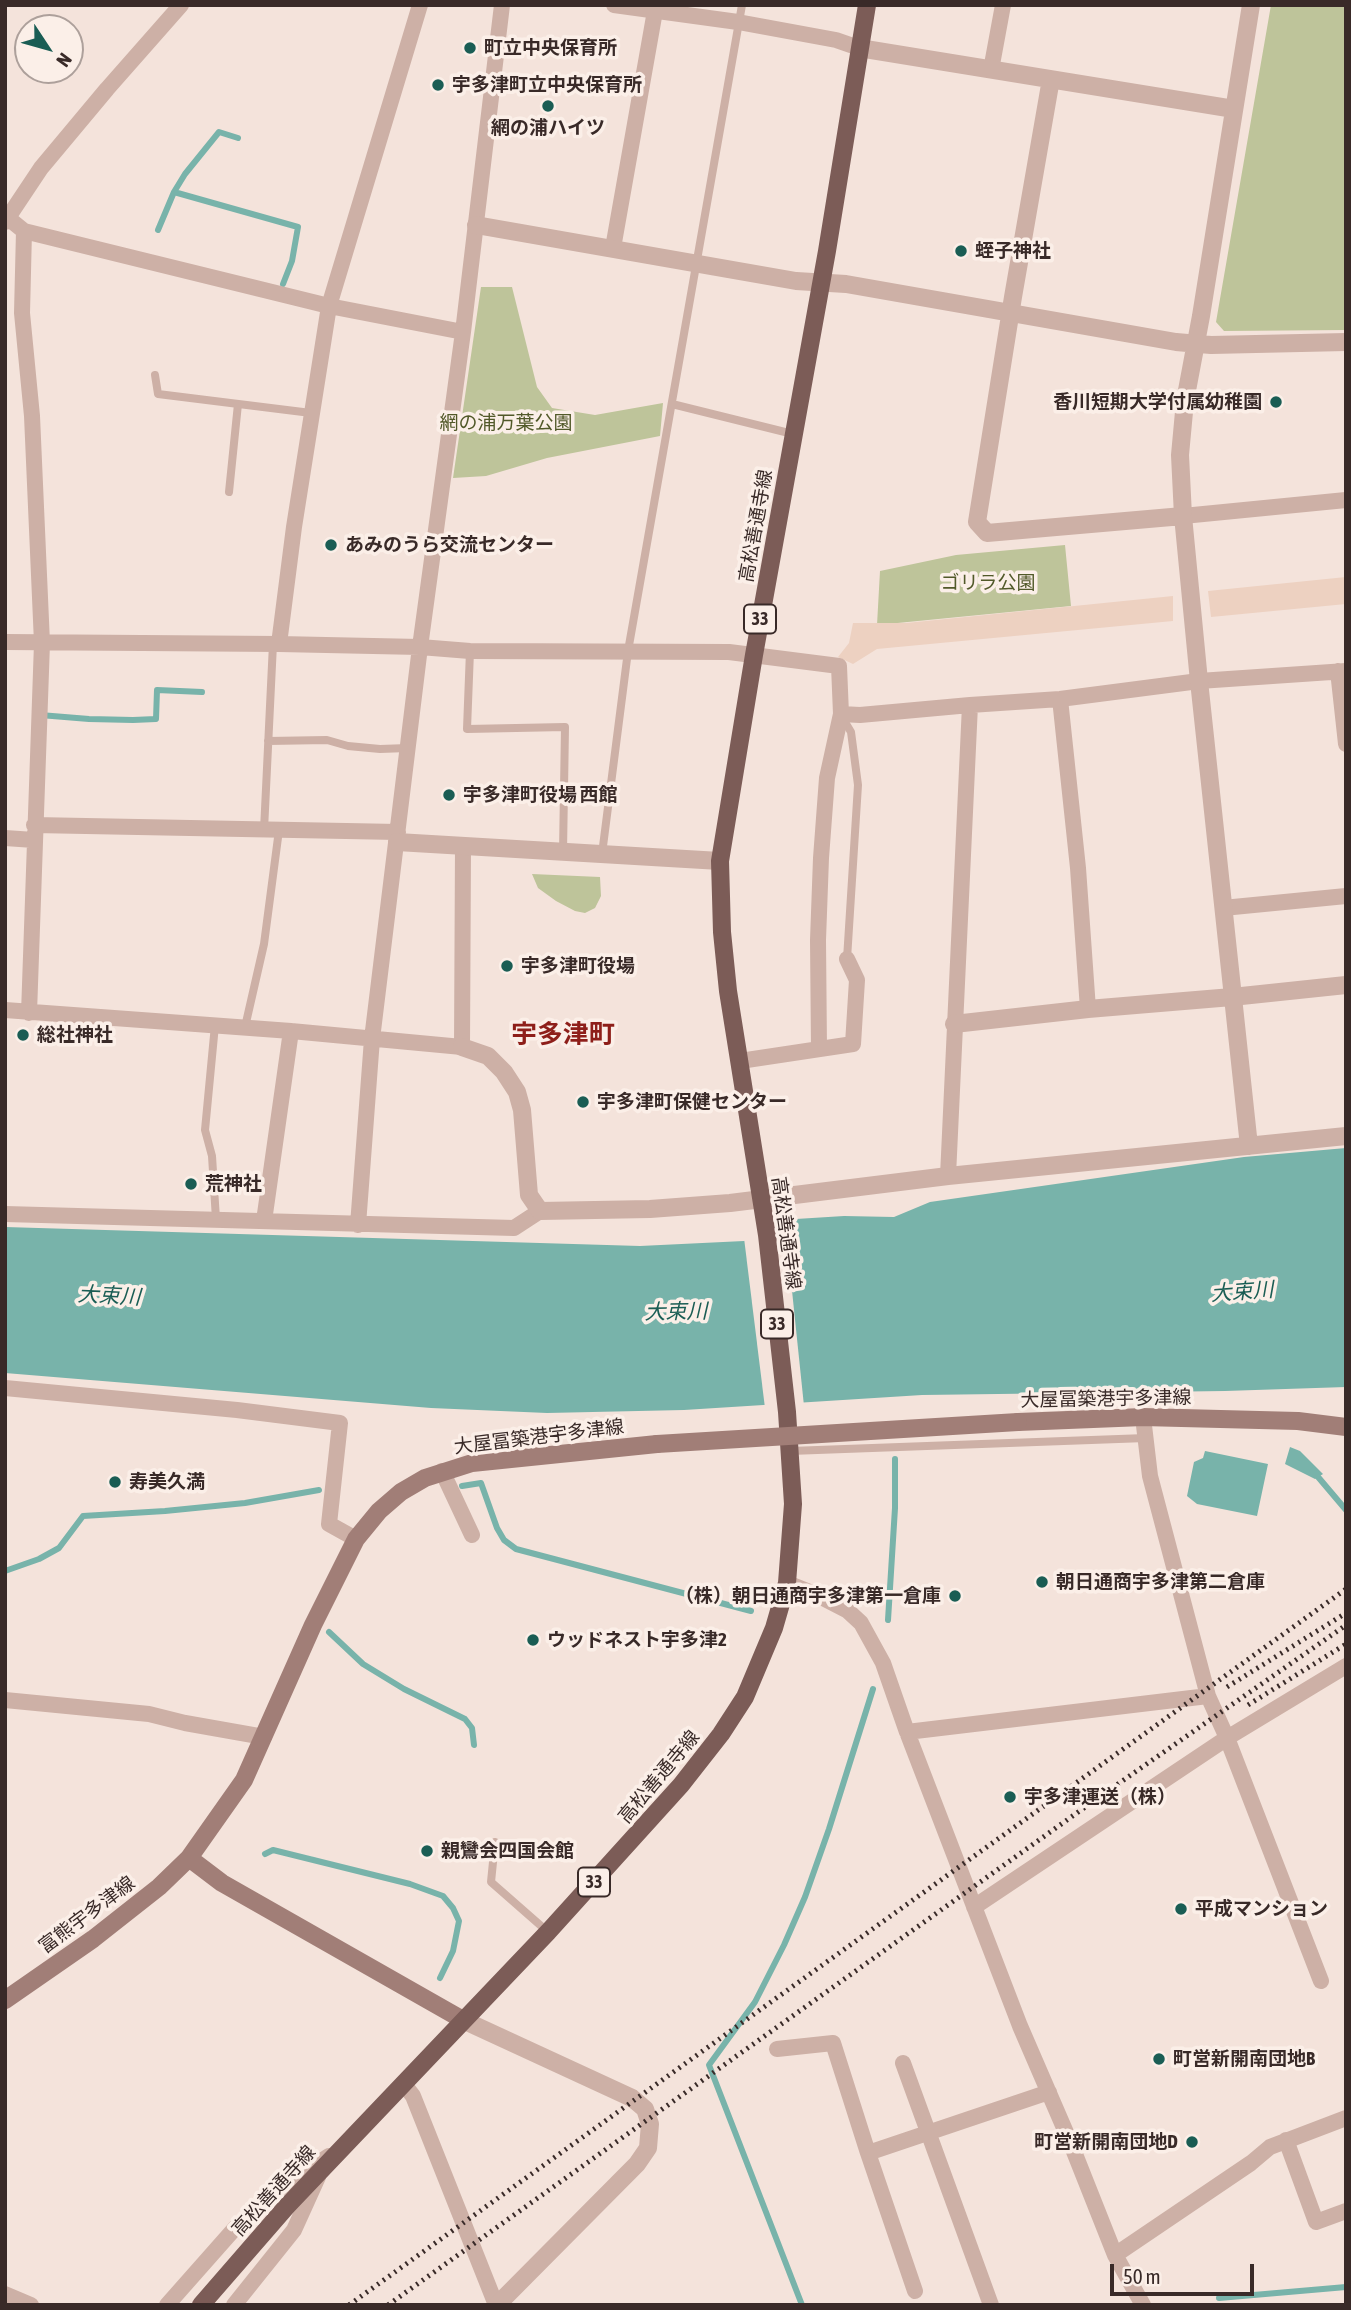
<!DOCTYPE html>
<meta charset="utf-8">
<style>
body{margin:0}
#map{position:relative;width:1351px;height:2310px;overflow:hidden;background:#f4e3db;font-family:"Asap Condensed",sans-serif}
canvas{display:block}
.frame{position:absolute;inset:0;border:7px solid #392a28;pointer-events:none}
.north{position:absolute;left:14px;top:14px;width:70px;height:70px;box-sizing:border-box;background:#fbefe8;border:2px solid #ada09b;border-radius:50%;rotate:126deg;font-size:19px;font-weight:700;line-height:28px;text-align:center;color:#392a28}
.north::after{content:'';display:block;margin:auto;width:24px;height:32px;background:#1a5d54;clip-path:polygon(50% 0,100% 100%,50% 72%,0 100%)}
.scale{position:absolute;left:1110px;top:2264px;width:144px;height:32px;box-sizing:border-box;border:4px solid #392a28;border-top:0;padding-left:9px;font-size:21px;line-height:24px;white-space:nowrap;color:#392a28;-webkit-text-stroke:5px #fbefe8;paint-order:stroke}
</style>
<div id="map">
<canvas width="1351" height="2310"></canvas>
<div class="frame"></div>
<div class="north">N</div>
<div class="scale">50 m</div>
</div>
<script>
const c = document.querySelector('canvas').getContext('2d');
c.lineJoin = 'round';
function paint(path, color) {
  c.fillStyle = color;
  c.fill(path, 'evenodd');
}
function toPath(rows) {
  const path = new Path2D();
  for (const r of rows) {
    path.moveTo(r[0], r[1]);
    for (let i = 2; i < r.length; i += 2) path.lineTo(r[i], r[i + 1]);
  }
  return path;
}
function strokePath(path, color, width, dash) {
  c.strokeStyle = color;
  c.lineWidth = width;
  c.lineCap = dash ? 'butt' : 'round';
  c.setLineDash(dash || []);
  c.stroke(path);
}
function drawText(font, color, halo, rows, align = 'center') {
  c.font = font + ' "Asap Condensed","Noto Sans JP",sans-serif';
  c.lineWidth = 7;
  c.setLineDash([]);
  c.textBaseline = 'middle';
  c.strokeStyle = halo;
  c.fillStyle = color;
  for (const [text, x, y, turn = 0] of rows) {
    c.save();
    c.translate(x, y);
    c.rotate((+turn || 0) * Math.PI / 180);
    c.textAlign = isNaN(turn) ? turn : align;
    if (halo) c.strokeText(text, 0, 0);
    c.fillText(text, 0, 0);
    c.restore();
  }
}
const green = toPath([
 [1271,5,1346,5,1346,330,1224,331,1216,322],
 [481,287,512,287,537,387,552,408,595,415,663,403,660,436,547,458,486,476,453,478],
 [1065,545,1071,606,877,625,880,571,956,555],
 [532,874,600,877,601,896,595,908,585,913,575,911,556,901,538,888]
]);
const plaza = toPath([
 [1346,577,1346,604,1211,617,1208,591],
 [1173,596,1173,621,877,649,853,664,838,657,849,643,853,623,906,623]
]);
const water = toPath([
 [1346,1148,1346,1387,1225,1391,922,1395,684,1410,547,1413,431,1408,5,1373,5,1227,640,1246,744,1241,788,1234,791,1222,796,1219,844,1216,894,1217,930,1202,1244,1157],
 [1290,1447,1300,1451,1323,1474,1315,1479,1285,1464],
 [1205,1451,1268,1464,1257,1516,1197,1504,1187,1496,1194,1462,1203,1458]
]);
const pier = toPath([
 [786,1233,804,1406,765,1408,744,1238]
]);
const stream = toPath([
 [174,192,185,174,219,132,238,138],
 [158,230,174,192,298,227,292,261,283,284],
 [40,715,89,719,133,720,156,719,157,690,202,692],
 [1313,1471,1346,1510],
 [462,1486,481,1483,497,1528,504,1540,516,1549,751,1611],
 [5,1571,39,1559,59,1548,83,1516,165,1511,245,1503,319,1490],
 [888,1620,895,1508,895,1459],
 [329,1632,363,1664,404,1689,465,1719,472,1728,474,1745],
 [265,1854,273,1850,410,1884,443,1896,453,1908,459,1921,453,1951,440,1978],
 [1219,2298,1346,2287],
 [802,2305,709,2065,755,2002,784,1945,805,1897,829,1829,873,1689]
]);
const service = toPath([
 [155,375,158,394,311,413],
 [672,404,793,434],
 [229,492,238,404],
 [470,651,467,729,565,727,563,852],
 [842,717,851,732,858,785,847,959],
 [268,741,327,740,348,746,380,749,408,748],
 [264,830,273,644],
 [602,854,628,651,742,5],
 [215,1025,205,1130,212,1156,216,1219],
 [245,1027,264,944,279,830],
 [790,1451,1146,1438],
 [495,1842,491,1882,548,1932]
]);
const minor = toPath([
 [614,5,738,22,836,40,859,48],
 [991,70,1003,5],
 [8,218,24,231,329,306,463,332],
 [5,222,41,168,107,89,181,5],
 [24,231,22,313,32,416,42,643,29,1013],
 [613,248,655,11],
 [1183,516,1346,500],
 [5,642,279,644,420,647,470,651,729,652,839,666,841,714,827,778,821,858,818,940,819,1049],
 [279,644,294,527,329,306,420,5],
 [1338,671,1346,744],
 [1060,699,1078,868,1088,1009],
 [841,714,860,715,970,705,1060,699,1199,681,1346,671],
 [34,825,398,832],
 [5,838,34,840],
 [1223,908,1346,896],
 [5,1010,291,1031,462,1047,463,846],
 [740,1061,853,1044,857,980,847,959],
 [948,1176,970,705],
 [5,1214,514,1228,540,1211],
 [264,1221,291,1031],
 [358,1225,372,1039,420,647,463,332,502,5],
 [5,1388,237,1410,340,1423,329,1524,356,1539],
 [1143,1417,1150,1476,1208,1696,1227,1738,1321,1981],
 [442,1471,472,1535],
 [787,1583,817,1595,848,1611,861,1623,883,1663,907,1732,1020,2026,1071,2144,1115,2255,1143,2305],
 [5,1700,149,1714,185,1723,264,1737],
 [907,1732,1208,1696],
 [974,1907,1227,1738,1346,1666],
 [777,2049,833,2043,868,2153],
 [903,2063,991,2305],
 [403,2083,413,2096,496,2305],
 [1286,2140,1316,2222,1346,2211],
 [1115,2255,1251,2163,1270,2147,1346,2118],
 [915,2291,868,2153,1049,2092],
 [5,2294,31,2305],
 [167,2305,236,2227,275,2191,329,2156],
 [234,2305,294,2230,318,2177]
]);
const tertiary = toPath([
 [859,48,1234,109],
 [1051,79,1013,297,977,522,987,533,1183,516],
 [476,225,796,281,846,284,1176,342,1211,345,1346,342],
 [397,842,720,861],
 [954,1024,1088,1009,1232,997,1346,985],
 [462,1047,488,1056,504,1072,517,1092,522,1110,529,1195,540,1211,650,1209,730,1203,948,1176,1346,1136],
 [1249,1146,1199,681,1183,516,1180,455,1185,401,1201,316,1251,5],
 [463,2020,632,2098,645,2109,650,2124,648,2148,637,2164,497,2305]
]);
const secondary = toPath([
 [1018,1422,1143,1417,1298,1421,1346,1427],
 [189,1858,222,1883,463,2020],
 [5,2000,93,1939,159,1887,189,1858,244,1780,313,1625,356,1539,379,1511,401,1492,425,1478,472,1463,657,1444]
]);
const primary = toPath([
 [201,2305,287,2206,548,1932,681,1785,721,1734,745,1697,774,1628,787,1583,793,1504,787,1412,767,1235,728,991,722,932,720,861,754,655,827,251,867,5]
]);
const rail = toPath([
 [1227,1687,1346,1613],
 [1248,1705,1346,1644],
 [349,2305,1346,1589],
 [388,2305,1095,1800,1346,1625]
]);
const secondaryBridge = toPath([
 [657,1444,1018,1422]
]);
const markers = [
 [470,48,7,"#1a5d54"],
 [438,85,7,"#1a5d54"],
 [548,106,7,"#1a5d54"],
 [961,251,7,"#1a5d54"],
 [1276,402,7,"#1a5d54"],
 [331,545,7,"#1a5d54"],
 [449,795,7,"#1a5d54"],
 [507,966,7,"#1a5d54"],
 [23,1035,7,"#1a5d54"],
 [583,1102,7,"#1a5d54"],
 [191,1184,7,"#1a5d54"],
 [115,1482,7,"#1a5d54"],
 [1042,1582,7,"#1a5d54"],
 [955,1596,7,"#1a5d54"],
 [533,1640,7,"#1a5d54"],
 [1010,1797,7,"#1a5d54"],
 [427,1851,7,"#1a5d54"],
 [1181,1909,7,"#1a5d54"],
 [1159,2059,7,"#1a5d54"],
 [1192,2142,7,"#1a5d54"]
];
const shields = [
 [760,619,32],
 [777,1324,32],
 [594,1882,32]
];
const shieldNames = [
 ["33",760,619],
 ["33",777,1324],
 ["33",594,1882]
];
const poiNames = [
 ["町立中央保育所",484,48],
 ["宇多津町立中央保育所",452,85],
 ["網の浦ハイツ",548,128,"center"],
 ["蛭子神社",975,251],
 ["香川短期大学付属幼稚園",1262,402,"right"],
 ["あみのうら交流センター",345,545],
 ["宇多津町役場 西館",463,795],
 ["宇多津町役場",521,966],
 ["総社神社",37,1035],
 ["宇多津町保健センター",597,1102],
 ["荒神社",205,1184],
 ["寿美久満",129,1482],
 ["朝日通商宇多津第二倉庫",1056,1582],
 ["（株）朝日通商宇多津第一倉庫",941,1596,"right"],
 ["ウッドネスト宇多津2",547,1640],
 ["宇多津運送（株）",1024,1797],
 ["親鸞会四国会館",441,1851],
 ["平成マンション",1195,1909],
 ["町営新開南団地B",1173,2059],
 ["町営新開南団地D",1178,2142,"right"]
];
const parkNames = [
 ["網の浦万葉公園",506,423],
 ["ゴリラ公園",988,583]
];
const streetNames = [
 ["高松善通寺線",756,526,-80],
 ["高松善通寺線",786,1233,82],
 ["大屋冨築港宇多津線",1106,1399,-1],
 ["大屋冨築港宇多津線",539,1437,-7],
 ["高松善通寺線",659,1777,-50],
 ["富熊宇多津線",87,1915,-37],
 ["高松善通寺線",274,2191,-48]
];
const waterNames = [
 ["大束川",1242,1292,-4],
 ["大束川",109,1296,3],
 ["大束川",676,1312,-1]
];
const districtNames = [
 ["宇多津町",563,1035]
];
paint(green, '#bec49a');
paint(plaza, '#edd1c1');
paint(water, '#78b3aa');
paint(pier, '#f4e3db');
strokePath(stream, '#78b3aa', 6);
strokePath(service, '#cdb0a6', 8);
strokePath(minor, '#cdb0a6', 16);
strokePath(tertiary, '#cdb0a6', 18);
strokePath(secondary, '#a17e77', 18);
strokePath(primary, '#7c5c57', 18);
strokePath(rail, '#392a28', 5, [2, 5]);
strokePath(secondaryBridge, '#a17e77', 18);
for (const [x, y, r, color] of markers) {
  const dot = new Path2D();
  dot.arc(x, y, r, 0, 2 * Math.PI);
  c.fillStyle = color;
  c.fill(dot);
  strokePath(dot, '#fbefe8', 2.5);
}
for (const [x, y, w] of shields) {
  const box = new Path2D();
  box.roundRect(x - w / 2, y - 14.5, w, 29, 5);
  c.fillStyle = '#fbefe8';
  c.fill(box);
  strokePath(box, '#392a28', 2);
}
drawText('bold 18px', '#392a28', null, shieldNames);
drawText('bold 19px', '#392a28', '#fbefe8', poiNames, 'left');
drawText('19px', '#515929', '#fbefe8', parkNames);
drawText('19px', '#392a28', '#fbefe8', streetNames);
drawText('italic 21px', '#1a5d54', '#fbefe8', waterNames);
drawText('bold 26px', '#8e1f1a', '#fbefe8', districtNames);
</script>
